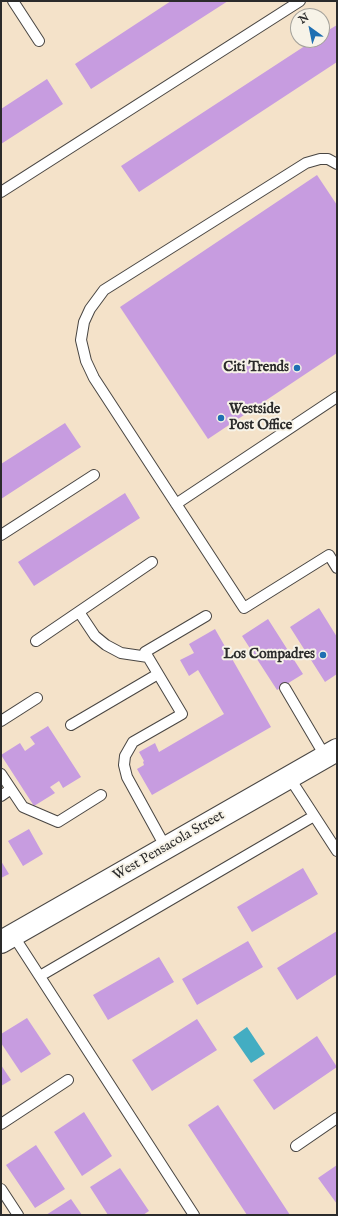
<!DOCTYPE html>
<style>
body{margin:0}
#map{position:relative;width:338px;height:1216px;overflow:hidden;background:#f4e2c9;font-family:"IM FELL English",serif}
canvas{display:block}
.frame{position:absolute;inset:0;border:2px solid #2b2b2b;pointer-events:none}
.north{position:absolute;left:290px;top:8px;width:40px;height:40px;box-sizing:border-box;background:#f7f3e8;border:1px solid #a5a39c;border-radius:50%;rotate:327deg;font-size:11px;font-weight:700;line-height:16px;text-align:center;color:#2b2b2b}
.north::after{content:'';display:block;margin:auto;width:14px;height:18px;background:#1f6fb2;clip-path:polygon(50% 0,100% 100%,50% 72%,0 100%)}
</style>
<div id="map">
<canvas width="338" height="1216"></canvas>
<div class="frame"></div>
<div class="north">N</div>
</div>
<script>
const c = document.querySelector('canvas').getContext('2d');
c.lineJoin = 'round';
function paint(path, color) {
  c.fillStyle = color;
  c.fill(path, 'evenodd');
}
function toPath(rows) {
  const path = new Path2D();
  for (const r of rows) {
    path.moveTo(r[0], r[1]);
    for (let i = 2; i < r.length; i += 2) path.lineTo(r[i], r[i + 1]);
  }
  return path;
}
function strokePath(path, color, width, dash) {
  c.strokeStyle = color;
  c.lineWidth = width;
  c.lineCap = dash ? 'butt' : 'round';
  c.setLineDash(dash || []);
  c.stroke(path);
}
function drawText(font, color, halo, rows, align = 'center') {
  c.font = font + ' "IM FELL English",serif';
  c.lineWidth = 4;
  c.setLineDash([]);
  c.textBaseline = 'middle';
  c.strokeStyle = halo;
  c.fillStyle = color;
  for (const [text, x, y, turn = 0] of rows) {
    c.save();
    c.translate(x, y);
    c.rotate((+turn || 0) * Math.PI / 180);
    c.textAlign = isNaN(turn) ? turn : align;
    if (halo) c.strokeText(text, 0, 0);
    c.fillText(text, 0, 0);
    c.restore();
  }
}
const water = toPath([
 [247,1027,265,1054,251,1063,233,1037]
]);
const building = toPath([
 [171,1,228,1,91,89,75,64],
 [337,25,337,62,139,192,121,166,314,40,322,40,322,34],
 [47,79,63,104,1,144,1,109],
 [317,175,337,205,337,353,208,439,120,307],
 [65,423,81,447,1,499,1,464],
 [125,493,140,518,34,586,18,562],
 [319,608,337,637,337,674,325,682,290,627],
 [268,619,303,674,277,690,242,636],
 [215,629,271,727,152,795,137,769,144,765,143,762,144,761,139,752,155,743,159,752,224,714,198,670,189,676,180,660,194,653,189,644],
 [48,726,81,777,63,788,59,781,50,787,55,793,34,806,1,755,20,743,25,751,35,744,30,737],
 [29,829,43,854,23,866,8,841],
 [1,861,9,874,1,878],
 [303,868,318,894,252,932,237,907],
 [337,931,337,974,297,1000,277,968],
 [248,941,263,967,197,1005,182,979],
 [159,957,174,982,108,1020,93,995],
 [27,1018,51,1054,21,1073,1,1043,1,1034],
 [197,1019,217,1050,152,1091,132,1060],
 [317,1036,337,1067,274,1110,253,1080],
 [1,1065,11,1080,1,1086],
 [218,1105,290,1215,247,1215,188,1125],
 [84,1112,112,1156,82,1176,54,1132],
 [36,1145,65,1189,35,1208,6,1165],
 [337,1165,337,1204,318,1178],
 [120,1168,149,1211,143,1215,108,1215,90,1187],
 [71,1199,82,1215,46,1215]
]);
const lane = toPath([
 [13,1,39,41],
 [337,164,328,159,320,159,306,163,104,290,90,309,84,322,81,340,86,361,94,378,244,608,329,555,337,568],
 [1,192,300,1],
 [176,504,337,397],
 [1,535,94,475],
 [79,612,95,636,106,645,121,653,148,657],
 [36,641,152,562],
 [285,688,325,756],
 [1,721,37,698],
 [71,725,158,674],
 [1,774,23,807,58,822,101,795],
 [289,777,337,851],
 [1,796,11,789],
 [166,848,127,777,124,765,125,756,133,742,182,714,145,652,206,616],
 [13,935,194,1215],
 [40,976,314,816],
 [1,1124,68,1080],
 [296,1146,337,1118],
 [1,1189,18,1215]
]);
const secondary = toPath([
 [1,942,337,750]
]);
const markers = [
 [297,368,4,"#1f6fb2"],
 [221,418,4,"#1f6fb2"],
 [323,655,4,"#1f6fb2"]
];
const poiNames = [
 ["Citi Trends",289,368],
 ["Westside",229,410,"left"],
 ["Post Office",229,426,"left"],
 ["Los Compadres",315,655]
];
const streetNames = [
 ["West Pensacola Street",169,846,-30]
];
paint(water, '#43adc2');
paint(building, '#c79ce0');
strokePath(lane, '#494643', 12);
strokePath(secondary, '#494643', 24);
strokePath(lane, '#fff', 10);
strokePath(secondary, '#fff', 22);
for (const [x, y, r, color] of markers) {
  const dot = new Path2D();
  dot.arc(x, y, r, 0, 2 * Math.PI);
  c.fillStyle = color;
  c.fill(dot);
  strokePath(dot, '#f7f3e8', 1.5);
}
drawText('bold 14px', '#2b2b2b', '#f7f3e8', poiNames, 'right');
drawText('14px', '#2b2b2b', '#f7f3e8', streetNames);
</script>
